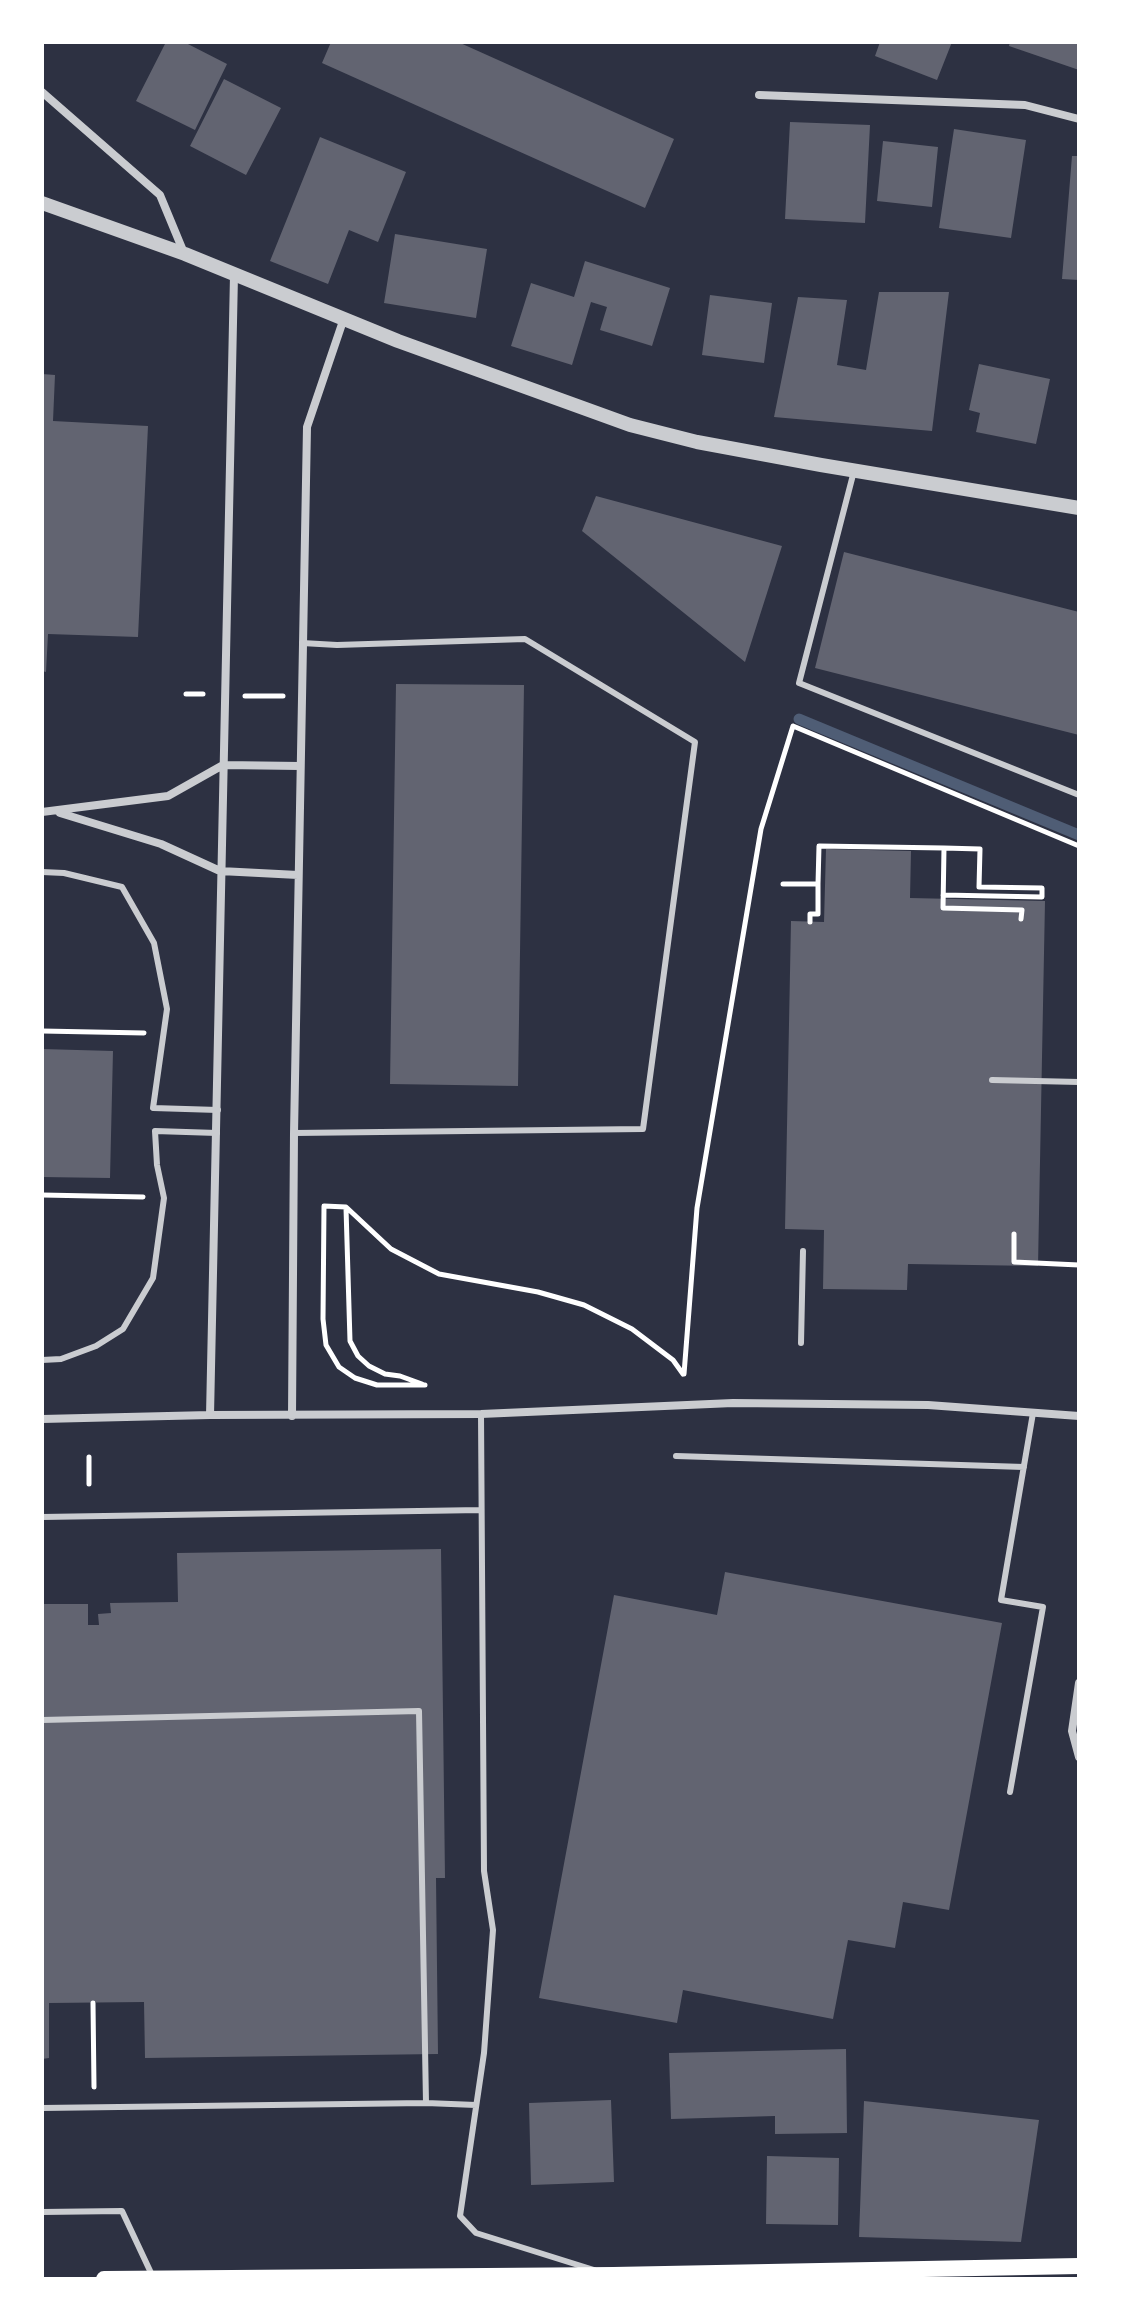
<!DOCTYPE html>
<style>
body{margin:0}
#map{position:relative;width:1121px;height:2321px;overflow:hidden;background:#2d3142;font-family:"Asap Condensed",sans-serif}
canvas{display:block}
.frame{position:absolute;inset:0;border:44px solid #fff;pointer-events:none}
</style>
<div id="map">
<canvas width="1121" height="2321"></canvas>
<div class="frame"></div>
</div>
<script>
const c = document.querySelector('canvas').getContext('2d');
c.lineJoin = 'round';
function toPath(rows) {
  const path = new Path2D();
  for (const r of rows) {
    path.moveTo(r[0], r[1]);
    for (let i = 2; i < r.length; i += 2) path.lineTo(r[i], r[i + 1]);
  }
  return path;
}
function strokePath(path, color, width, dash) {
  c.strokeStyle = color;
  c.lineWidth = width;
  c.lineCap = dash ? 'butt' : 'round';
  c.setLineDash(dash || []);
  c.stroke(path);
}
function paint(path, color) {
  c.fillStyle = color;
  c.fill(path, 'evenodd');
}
const stream = toPath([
 [799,719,1079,835]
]);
const building = toPath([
 [166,42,184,42,227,64,195,130,136,101],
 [331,42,458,42,674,139,645,208,322,63],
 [880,42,952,42,937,80,875,56],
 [1010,42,1079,42,1079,70,1009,46],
 [224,79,281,108,246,175,190,146],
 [790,122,870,125,865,223,785,219],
 [954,129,1026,140,1011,238,939,228],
 [320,137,406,172,378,242,349,230,328,284,270,261],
 [883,141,938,147,932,207,877,201],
 [1072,156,1079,156,1079,280,1062,279],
 [395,234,487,249,476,318,384,303],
 [585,261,670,288,652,346,600,330,607,307,591,302,572,365,511,346,531,283,574,297],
 [879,292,949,292,932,431,774,417,798,297,847,300,837,365,866,370],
 [710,295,772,303,764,363,702,355],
 [979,364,1050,379,1036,444,976,432,980,413,969,410],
 [42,374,55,375,53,421,148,426,138,637,48,634,46,672,42,671],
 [596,496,782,546,745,662,582,531],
 [844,552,1079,612,1079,735,815,668],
 [396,684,524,685,518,1086,390,1084],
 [826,849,911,851,910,898,1045,901,1038,1266,908,1264,907,1290,823,1289,824,1230,785,1229,791,921,824,922],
 [42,1049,113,1051,110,1178,42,1177],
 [441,1549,445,1878,436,1878,438,2054,145,2058,144,2002,49,2003,49,2058,42,2059,42,1604,88,1604,88,1625,99,1625,98,1614,111,1613,110,1603,178,1602,177,1553],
 [725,1572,1002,1623,949,1910,903,1902,895,1948,848,1940,833,2019,683,1990,677,2023,539,1998,614,1595,717,1615],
 [846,2049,847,2133,775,2134,775,2116,671,2119,669,2053],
 [611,2100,614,2182,531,2185,529,2103],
 [864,2101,1039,2120,1021,2242,859,2237],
 [767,2156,839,2158,838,2225,766,2224]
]);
const path = toPath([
 [186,694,203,694],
 [245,696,283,696],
 [783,884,818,884,818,914,810,914,810,922],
 [818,884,819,846,944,848,943,908,1022,910,1021,919],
 [943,895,1042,897,1042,888,979,887,980,849,944,848],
 [42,1031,144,1033],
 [42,1195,143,1197],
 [346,1208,350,1341,358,1356,369,1366,385,1374,400,1376,422,1384],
 [1014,1234,1014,1262,1079,1265],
 [684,1374,697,1208,761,829,793,726,1079,846],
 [425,1385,377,1385,355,1378,339,1367,326,1345,323,1319,324,1206,346,1207,391,1249,439,1274,538,1292,584,1305,632,1329,673,1360,683,1374],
 [89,1457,89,1484],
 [93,2003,94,2087]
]);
const service = toPath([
 [854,471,799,683,1079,795],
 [42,872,64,873,122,887,154,943,167,1009,153,1108,218,1110],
 [992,1080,1079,1082],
 [294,1133,643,1129,695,742,525,639,337,645,302,643],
 [801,1343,803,1251],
 [42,1360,61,1359,96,1346,123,1329,153,1278,164,1198,157,1165,155,1131,217,1133],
 [481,1414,484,1871,493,1930,484,2053,460,2216,476,2233,594,2270],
 [676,1456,1024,1467],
 [42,1517,481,1510],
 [42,1720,419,1711,426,2103],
 [1010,1792,1043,1607,1001,1600,1033,1413],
 [42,2108,426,2103,476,2105],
 [42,2212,122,2211,152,2275]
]);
const minor = toPath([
 [42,92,160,195,184,253],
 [759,95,1025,105,1079,119],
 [42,812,168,796,223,765,300,766],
 [60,813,161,844,220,871,298,875],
 [210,1415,234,275],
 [292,1416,294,1133,307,427,344,318],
 [42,1419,210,1415,481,1414,733,1403,928,1405,1079,1416],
 [1079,1683,1072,1731,1079,1757]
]);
const tertiary = toPath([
 [42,203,185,254,398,341,630,425,697,442,821,465,1079,508]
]);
const secondary = toPath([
 [104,2279,613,2275,1079,2266]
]);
strokePath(stream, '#4f5d75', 11);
paint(building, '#626471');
strokePath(path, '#fff', 5);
strokePath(service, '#caccd0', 6);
strokePath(minor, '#caccd0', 8);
strokePath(tertiary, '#caccd0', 14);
strokePath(secondary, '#fff', 16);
</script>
